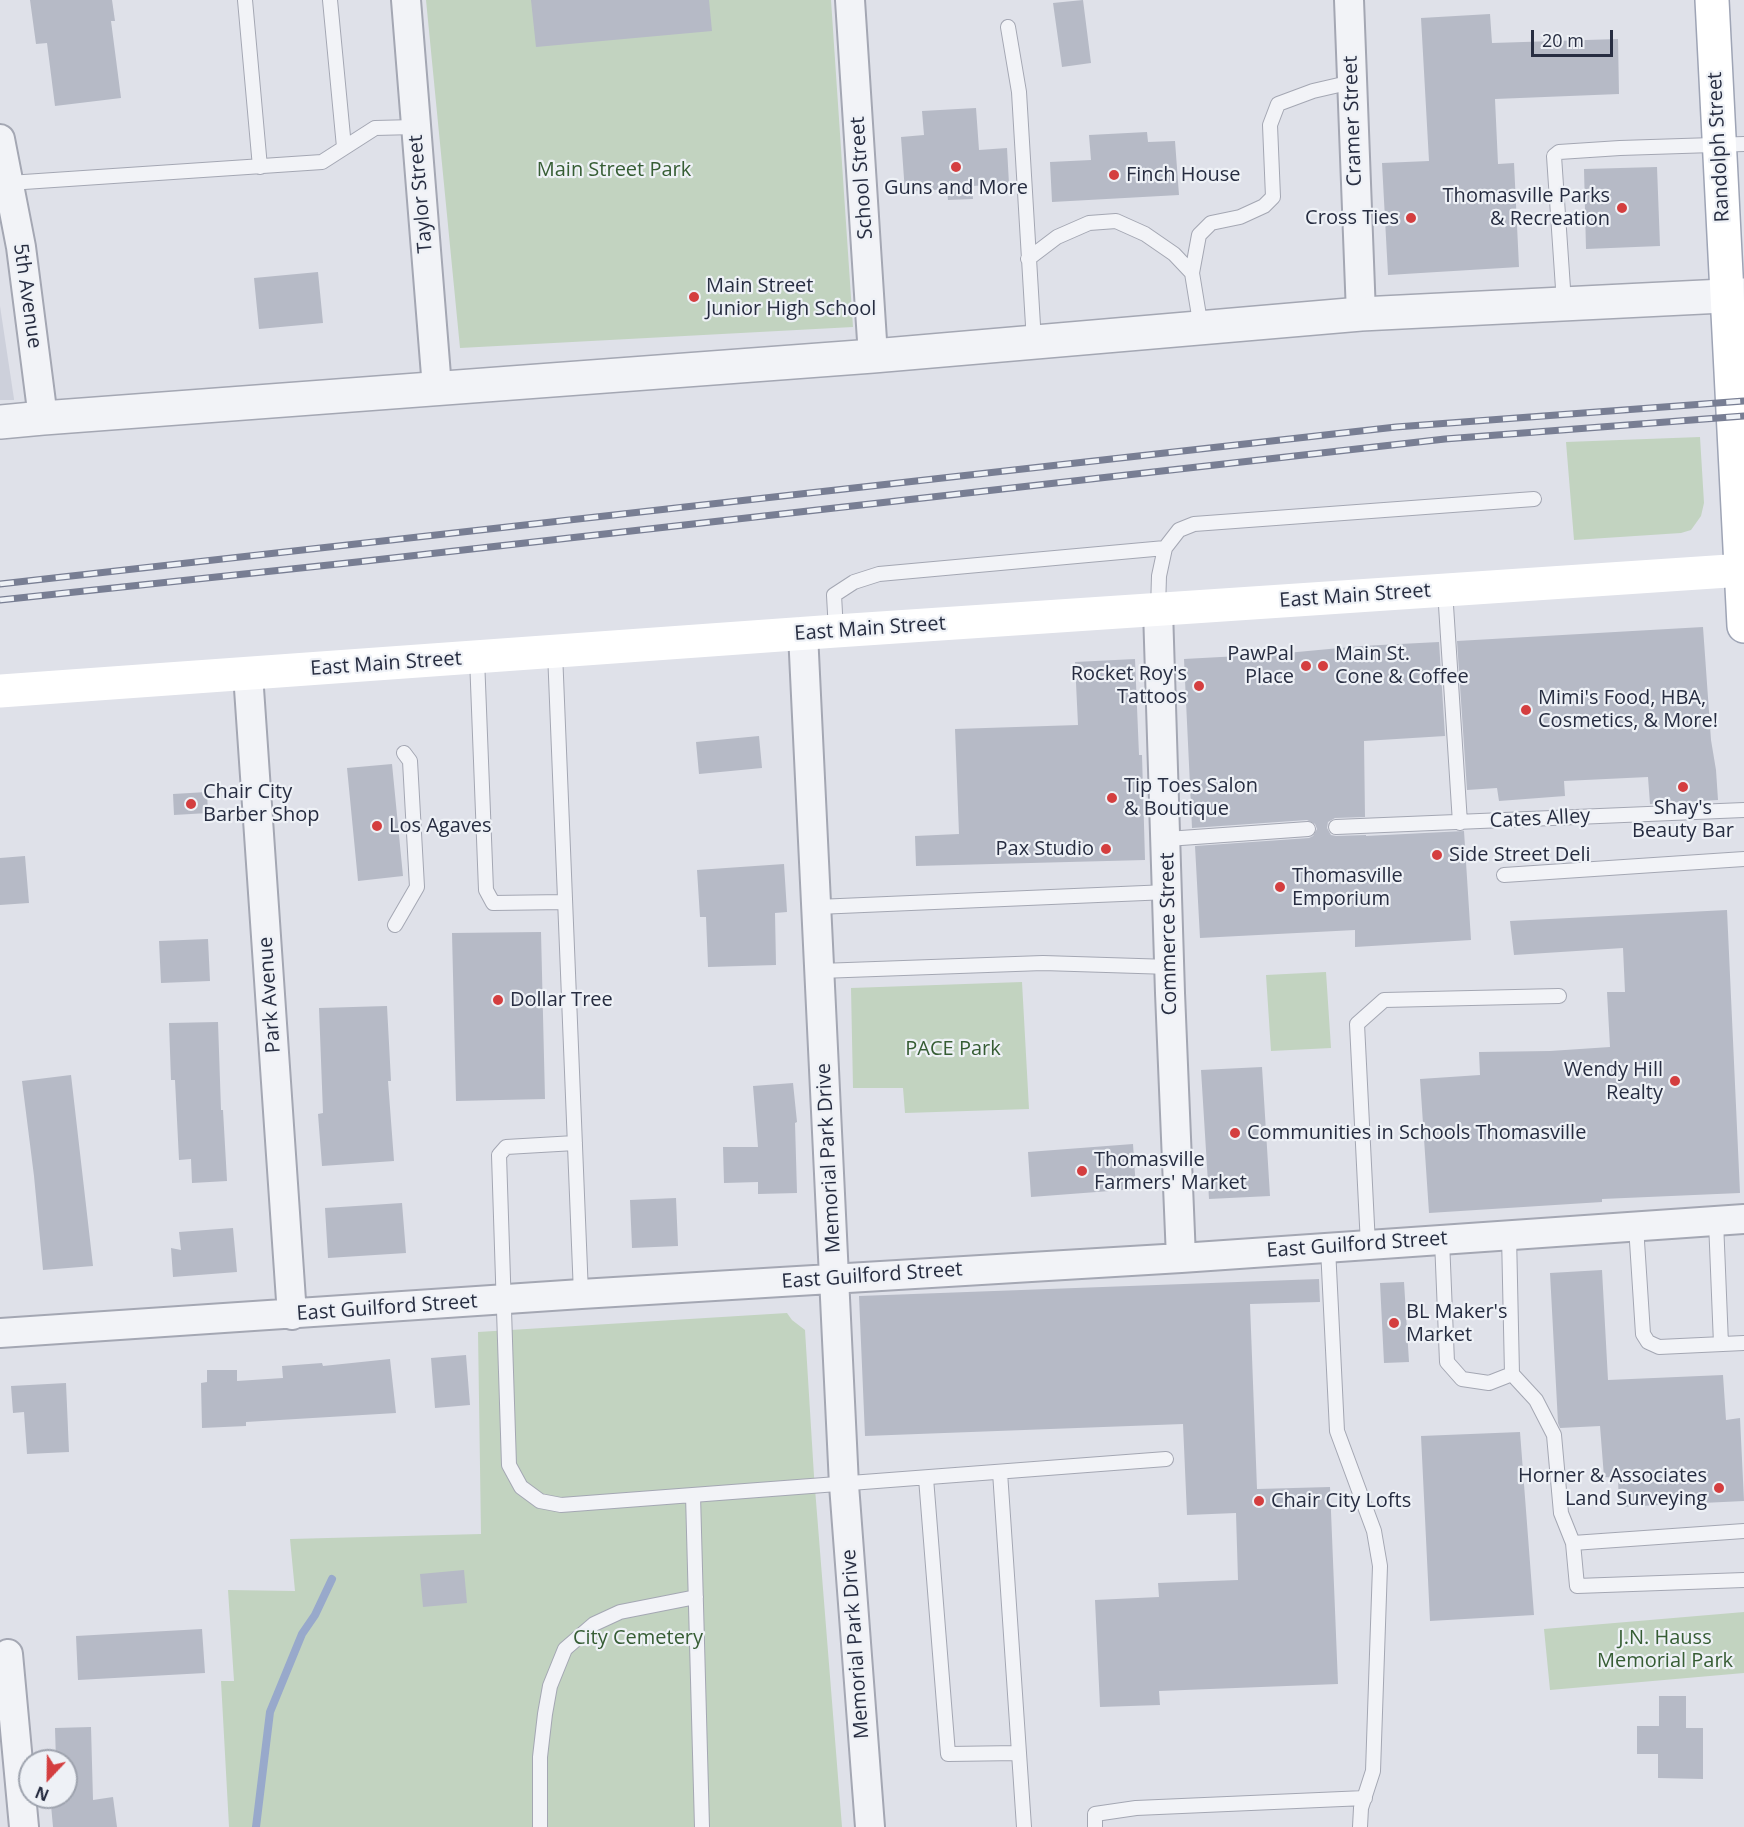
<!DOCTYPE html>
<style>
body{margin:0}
#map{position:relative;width:1744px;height:1827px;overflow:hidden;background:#dfe1e9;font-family:"Open Sans",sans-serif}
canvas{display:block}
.north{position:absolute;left:18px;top:1749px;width:60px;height:60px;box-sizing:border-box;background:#eef1f6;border:2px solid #9ea3ae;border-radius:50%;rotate:202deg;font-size:16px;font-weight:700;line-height:24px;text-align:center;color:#272d41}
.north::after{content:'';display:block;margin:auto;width:21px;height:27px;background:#d43e3f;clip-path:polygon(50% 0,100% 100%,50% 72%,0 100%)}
.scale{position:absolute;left:1531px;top:30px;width:82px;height:27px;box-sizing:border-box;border:3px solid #272d41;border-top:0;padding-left:8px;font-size:18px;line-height:21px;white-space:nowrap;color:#272d41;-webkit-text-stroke:4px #eef1f6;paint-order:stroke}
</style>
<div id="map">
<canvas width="1744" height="1827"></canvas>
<div class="north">N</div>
<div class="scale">20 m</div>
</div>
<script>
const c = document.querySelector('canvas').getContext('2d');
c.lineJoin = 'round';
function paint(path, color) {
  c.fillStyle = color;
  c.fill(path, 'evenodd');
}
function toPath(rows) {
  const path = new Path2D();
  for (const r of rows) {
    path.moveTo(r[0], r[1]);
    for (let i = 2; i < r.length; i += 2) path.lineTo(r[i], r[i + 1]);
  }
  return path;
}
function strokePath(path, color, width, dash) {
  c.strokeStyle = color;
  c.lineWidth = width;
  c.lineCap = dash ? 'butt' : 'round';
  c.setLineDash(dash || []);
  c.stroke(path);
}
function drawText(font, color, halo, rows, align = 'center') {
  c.font = font + ' "Open Sans",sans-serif';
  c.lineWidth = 4.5;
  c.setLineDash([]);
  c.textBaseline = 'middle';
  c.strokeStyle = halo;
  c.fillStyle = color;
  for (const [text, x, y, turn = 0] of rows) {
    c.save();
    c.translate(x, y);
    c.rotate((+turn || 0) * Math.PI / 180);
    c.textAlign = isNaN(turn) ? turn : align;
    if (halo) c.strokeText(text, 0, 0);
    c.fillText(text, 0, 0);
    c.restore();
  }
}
const built = toPath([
 [0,306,14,399,14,400,0,400]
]);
const green = toPath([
 [426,0,831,0,853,327,460,348],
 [1700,437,1704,503,1701,516,1691,530,1681,533,1574,540,1566,442],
 [1326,972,1331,1048,1271,1051,1266,975],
 [1022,982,1029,1109,905,1113,903,1088,853,1088,851,988],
 [787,1313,792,1320,805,1330,814,1476,842,1827,229,1827,221,1681,234,1681,228,1590,295,1591,290,1539,481,1534,478,1332],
 [1744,1612,1744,1673,1550,1690,1544,1629]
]);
const stream = toPath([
 [256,1827,270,1712,302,1634,315,1615,332,1579]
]);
const building = toPath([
 [30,0,112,0,115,21,111,21,121,98,55,106,47,43,36,44],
 [531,0,709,0,712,31,536,47],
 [1083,0,1091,63,1062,67,1053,3],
 [1490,14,1492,43,1618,39,1619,94,1495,99,1498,164,1514,163,1519,267,1388,275,1382,163,1429,161,1421,18],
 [976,108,979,150,1007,148,1009,184,972,186,973,199,948,200,947,189,905,192,901,137,924,135,922,111],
 [1147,132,1148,142,1175,141,1179,195,1052,202,1050,162,1091,160,1089,135],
 [1657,167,1660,246,1586,249,1584,169],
 [318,272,323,323,259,329,254,278],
 [1703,627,1711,740,1716,770,1718,800,1650,804,1648,777,1564,781,1565,796,1499,801,1497,788,1467,790,1457,641],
 [1439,642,1445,736,1364,741,1365,817,1335,818,1328,822,1327,828,1331,835,1336,836,1366,835,1366,836,1464,831,1471,940,1355,947,1355,930,1200,938,1195,846,1309,838,1313,836,1317,829,1315,824,1307,820,1192,828,1184,659,1276,654,1361,646],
 [1135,659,1139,755,1142,755,1145,860,916,866,915,836,959,834,955,729,1078,725,1075,662],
 [759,736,762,768,699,774,696,742],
 [392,764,403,876,358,881,347,768],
 [207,792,208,813,174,815,173,794],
 [25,856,29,903,0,905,0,858],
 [784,864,787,912,775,913,776,965,708,967,706,917,700,917,697,870],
 [1727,910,1740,1193,1602,1199,1602,1202,1429,1213,1420,1079,1480,1075,1479,1052,1550,1051,1610,1047,1607,992,1625,992,1623,948,1514,955,1510,921],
 [541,932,545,1099,456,1101,452,933],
 [208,939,210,981,161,983,159,941],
 [387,1006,391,1081,388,1081,394,1161,322,1166,318,1114,323,1113,319,1008],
 [218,1022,221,1110,223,1110,227,1181,192,1183,191,1159,179,1160,175,1080,171,1080,169,1023],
 [1262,1067,1270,1196,1209,1199,1201,1070],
 [71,1075,93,1266,43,1270,34,1176,22,1081],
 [793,1083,797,1122,795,1123,797,1193,758,1194,758,1182,724,1183,723,1147,758,1147,753,1086],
 [1133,1144,1136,1189,1031,1197,1028,1152],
 [676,1198,678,1246,632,1248,630,1200],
 [402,1203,406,1253,328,1258,325,1208],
 [233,1228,237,1272,173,1277,171,1248,181,1250,179,1232],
 [1602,1270,1608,1380,1723,1375,1726,1420,1740,1418,1744,1501,1619,1507,1618,1478,1604,1477,1600,1426,1560,1428,1558,1423,1550,1273],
 [1319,1279,1320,1302,1250,1304,1257,1489,1330,1487,1338,1684,1159,1691,1160,1705,1100,1707,1095,1600,1159,1597,1158,1583,1238,1580,1236,1513,1187,1515,1183,1424,865,1436,859,1296],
 [1404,1282,1409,1362,1384,1363,1380,1283],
 [466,1355,470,1405,435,1408,431,1358],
 [390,1359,396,1413,246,1422,246,1426,202,1428,201,1383,207,1382,207,1370,237,1370,237,1381,283,1378,282,1366,322,1363,323,1366],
 [66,1383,69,1452,27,1454,24,1412,13,1413,11,1386],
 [1520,1432,1534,1615,1430,1621,1421,1436],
 [464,1570,467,1603,423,1607,420,1574],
 [202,1629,205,1673,78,1680,76,1636],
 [1659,1696,1686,1696,1686,1728,1703,1728,1703,1779,1658,1778,1658,1754,1637,1754,1637,1726,1659,1726],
 [91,1727,93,1800,113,1797,117,1827,53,1827,51,1805,66,1803,66,1761,56,1761,55,1728]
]);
const service = toPath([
 [245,0,260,167],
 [330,0,344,147],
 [1008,27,1019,92,1034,342],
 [9,183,322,162,375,128,415,127],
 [1028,259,1057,237,1089,223,1116,221,1145,234,1174,254,1192,273,1201,328],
 [1192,273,1199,235,1211,223,1240,217,1264,206,1273,197,1270,125,1278,104,1313,91,1352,82],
 [1564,303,1554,156,1559,152,1620,148,1744,144],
 [1445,590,1460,823],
 [1158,609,1159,576,1165,548,1179,530,1194,524,1534,499],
 [836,631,834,595,854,582,879,574,1165,548],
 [555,652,581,1294],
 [477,658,486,890,493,903,565,902],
 [1336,827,1744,810],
 [1167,839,1308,829],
 [1504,875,1744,859],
 [817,907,1168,892],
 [395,925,417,887,410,761,404,753],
 [820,971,1043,963,1170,967],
 [575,1143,506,1147,499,1155,509,1465,521,1487,540,1501,561,1505,1166,1459],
 [1716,1221,1721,1344],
 [1636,1226,1643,1334,1648,1342,1659,1347,1744,1343],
 [1509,1235,1512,1374,1536,1400,1554,1435,1561,1513,1573,1543,1577,1586,1744,1580],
 [1442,1240,1447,1362,1462,1379,1489,1383,1512,1374],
 [1368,1245,1357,1024,1384,1000,1559,996],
 [1328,1248,1337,1431,1374,1531,1380,1566,1373,1771,1361,1808,1360,1827],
 [926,1478,948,1754,1019,1753,1000,1472],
 [693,1495,702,1827],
 [1573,1543,1744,1531],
 [1019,1753,1024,1827],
 [540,1827,540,1757,545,1714,550,1686,565,1649,594,1624,620,1612,696,1597],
 [1095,1827,1095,1814,1136,1808,1365,1798]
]);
const minor = toPath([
 [406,0,437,388],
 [850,0,873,356],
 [1349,0,1361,314],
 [0,139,21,247,43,418],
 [1158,610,1170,993,1181,1258],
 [803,633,844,1485,870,1827],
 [248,674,292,1315],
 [0,1333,581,1294,1181,1258,1744,1219],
 [8,1654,24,1827]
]);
const tertiary = toPath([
 [0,422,43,418,873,356,1361,314,1744,295]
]);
const secondary = toPath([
 [0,691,836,631,1744,570]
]);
const primary = toPath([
 [1712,0,1744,626]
]);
const rail = toPath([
 [0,584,1396,427,1744,401],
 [0,600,357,562,1445,439,1744,416]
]);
const markers = [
 [956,167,6,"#d43e3f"],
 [1114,175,6,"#d43e3f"],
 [1622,208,6,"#d43e3f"],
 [1411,218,6,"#d43e3f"],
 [694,297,6,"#d43e3f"],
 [1306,666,6,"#d43e3f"],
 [1323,666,6,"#d43e3f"],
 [1199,686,6,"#d43e3f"],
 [1526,710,6,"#d43e3f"],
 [1683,787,6,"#d43e3f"],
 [1112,798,6,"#d43e3f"],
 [191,804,6,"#d43e3f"],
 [377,826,6,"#d43e3f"],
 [1106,849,6,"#d43e3f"],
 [1437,855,6,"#d43e3f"],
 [1280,887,6,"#d43e3f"],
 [498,1000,6,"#d43e3f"],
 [1675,1081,6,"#d43e3f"],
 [1235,1133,6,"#d43e3f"],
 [1082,1171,6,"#d43e3f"],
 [1394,1323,6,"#d43e3f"],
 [1719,1488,6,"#d43e3f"],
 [1259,1501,6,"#d43e3f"]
];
const streetNames = [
 ["Cramer Street",1353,121,-92],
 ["Randolph Street",1719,147,-93],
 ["School Street",862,178,-94],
 ["Taylor Street",421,194,-95],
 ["5th Avenue",27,296,82],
 ["East Main Street",1355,596,-4],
 ["East Main Street",870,629,-4],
 ["East Main Street",386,664,-4],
 ["Cates Alley",1540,819,-3],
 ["Commerce Street",1169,934,-91],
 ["Park Avenue",270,995,-94],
 ["Memorial Park Drive",829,1158,-93],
 ["East Guilford Street",1357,1245,-4],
 ["East Guilford Street",872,1276,-4],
 ["East Guilford Street",387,1308,-4],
 ["Memorial Park Drive",856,1644,-94]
];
const parkNames = [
 ["Main Street Park",614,170],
 ["PACE Park",953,1049],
 ["City Cemetery",638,1638],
 ["J.N. Hauss",1665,1638],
 ["Memorial Park",1665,1661]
];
const poiNames = [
 ["Finch House",1126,175],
 ["Guns and More",956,188,"center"],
 ["Thomasville Parks",1610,196,"right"],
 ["& Recreation",1610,219,"right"],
 ["Cross Ties",1399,218,"right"],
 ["Main Street",706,286],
 ["Junior High School",706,309],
 ["PawPal",1294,654,"right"],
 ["Place",1294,677,"right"],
 ["Main St.",1335,654],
 ["Cone & Coffee",1335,677],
 ["Rocket Roy's",1187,674,"right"],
 ["Tattoos",1187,697,"right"],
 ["Mimi's Food, HBA,",1538,698],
 ["Cosmetics, & More!",1538,721],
 ["Tip Toes Salon",1124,786],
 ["& Boutique",1124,809],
 ["Chair City",203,792],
 ["Barber Shop",203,815],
 ["Shay's",1683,808,"center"],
 ["Beauty Bar",1683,831,"center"],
 ["Los Agaves",389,826],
 ["Pax Studio",1094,849,"right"],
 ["Side Street Deli",1449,855],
 ["Thomasville",1292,876],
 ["Emporium",1292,899],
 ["Dollar Tree",510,1000],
 ["Wendy Hill",1663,1070,"right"],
 ["Realty",1663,1093,"right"],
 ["Communities in Schools Thomasville",1247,1133],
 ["Thomasville",1094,1160],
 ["Farmers' Market",1094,1183],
 ["BL Maker's",1406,1312],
 ["Market",1406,1335],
 ["Horner & Associates",1707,1476,"right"],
 ["Land Surveying",1707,1499,"right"],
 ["Chair City Lofts",1271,1501]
];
paint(built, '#cdd0db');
paint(green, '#c2d3c0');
strokePath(stream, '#98a9cb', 8);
paint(building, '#b6bac6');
strokePath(service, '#a4a7b3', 16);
strokePath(minor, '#a4a7b3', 32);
strokePath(tertiary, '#a4a7b3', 36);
strokePath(primary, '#9ea4b5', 36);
strokePath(service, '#f2f3f7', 14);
strokePath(minor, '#f2f3f7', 28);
strokePath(tertiary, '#f2f3f7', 33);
strokePath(secondary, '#fff', 33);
strokePath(primary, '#fff', 33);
strokePath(rail, '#787e93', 7);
strokePath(rail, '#eef1f6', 4.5, [14]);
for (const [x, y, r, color] of markers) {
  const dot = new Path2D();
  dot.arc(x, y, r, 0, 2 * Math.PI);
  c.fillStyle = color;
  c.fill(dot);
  strokePath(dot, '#eef1f6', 2);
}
drawText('20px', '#272d41', '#eef1f6', streetNames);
drawText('20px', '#365d34', '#eef1f6', parkNames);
drawText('20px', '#272d41', '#eef1f6', poiNames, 'left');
</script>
